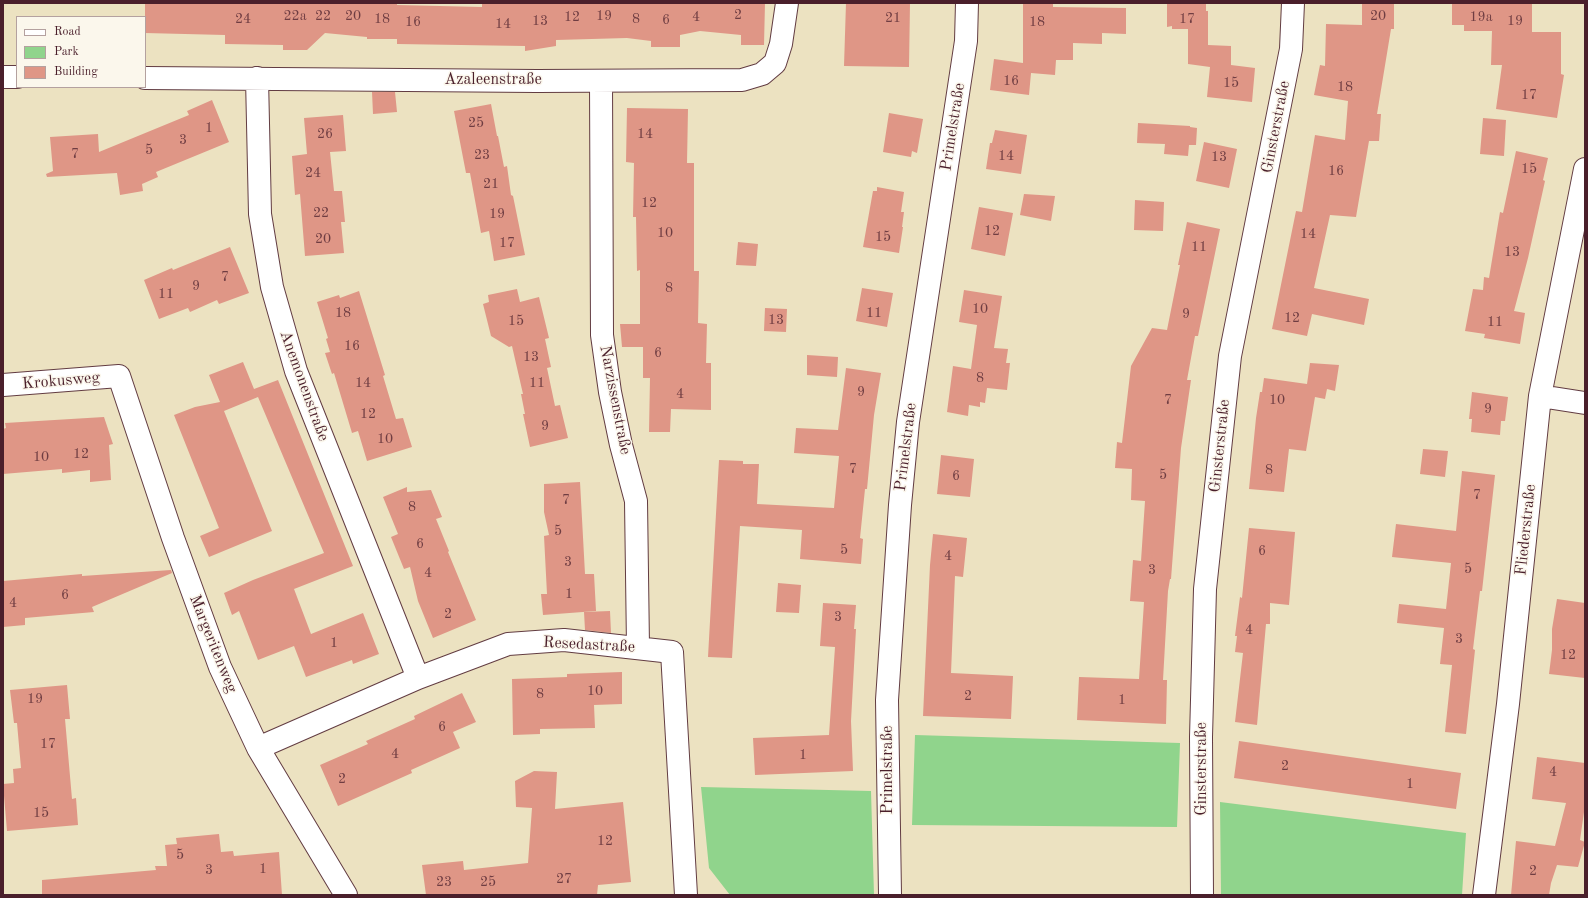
<!DOCTYPE html>
<meta charset="utf-8">
<style>
body{margin:0}
#map{position:relative;width:1588px;height:898px;overflow:hidden;background:#ece2c1;font-family:"Old Standard TT",serif}
canvas{display:block}
.frame{position:absolute;inset:0;border:4px solid #4a1f2b;pointer-events:none}
.legend{position:absolute;left:16px;top:16px;width:130px;height:72px;box-sizing:border-box;background:#fbf7ec;border:1px solid #b4a19f;margin:0;padding:5px 7px;list-style:none;font-size:12px;color:#4a1f2b}
.legend li{display:flex;align-items:center;gap:8px;height:20px}
.legend b{width:20px;border:1px solid #b4a19f}
</style>
<div id="map">
<canvas width="1588" height="898"></canvas>
<div class="frame"></div>
<ul class="legend">
<li><b style="height:5px;background:#fff"></b>Road</li>
<li><b style="height:11px;background:#90d48c"></b>Park</li>
<li><b style="height:11px;background:#df9686"></b>Building</li>
</ul>
</div>
<script>
const c = document.querySelector('canvas').getContext('2d');
c.lineJoin = 'round';
function paint(path, color) {
  c.fillStyle = color;
  c.fill(path, 'evenodd');
}
function toPath(rows) {
  const path = new Path2D();
  for (const r of rows) {
    path.moveTo(r[0], r[1]);
    for (let i = 2; i < r.length; i += 2) path.lineTo(r[i], r[i + 1]);
  }
  return path;
}
function strokePath(path, color, width, dash) {
  c.strokeStyle = color;
  c.lineWidth = width;
  c.lineCap = dash ? 'butt' : 'round';
  c.setLineDash(dash || []);
  c.stroke(path);
}
function drawText(font, color, halo, rows, align = 'center') {
  c.font = font + ' "Old Standard TT",serif';
  c.lineWidth = 3;
  c.setLineDash([]);
  c.textBaseline = 'middle';
  c.strokeStyle = halo;
  c.fillStyle = color;
  for (const [text, x, y, turn = 0] of rows) {
    c.save();
    c.translate(x, y);
    c.rotate((+turn || 0) * Math.PI / 180);
    c.textAlign = isNaN(turn) ? turn : align;
    if (halo) c.strokeText(text, 0, 0);
    c.fillText(text, 0, 0);
    c.restore();
  }
}
const green = toPath([
 [915,735,1180,743,1177,827,912,825],
 [701,787,871,791,874,895,730,895,709,868],
 [1220,802,1466,833,1462,895,1221,895]
]);
const building = toPath([
 [145,3,397,3,397,5,482,7,482,3,765,3,764,45,741,45,741,35,700,31,680,35,680,47,651,47,651,41,627,38,556,40,556,46,525,51,525,46,397,44,397,39,367,39,367,37,325,33,307,50,283,50,283,45,225,44,225,35,145,33],
 [846,3,910,3,909,67,844,66],
 [1023,3,1053,3,1053,7,1126,8,1126,34,1102,33,1102,44,1073,43,1073,60,1056,60,1055,75,1031,73,1029,95,990,90,994,59,1023,63],
 [1167,3,1206,3,1206,11,1208,11,1208,45,1231,46,1231,65,1255,68,1252,102,1207,97,1210,67,1188,64,1188,29,1172,29,1172,26,1167,27],
 [1362,3,1394,3,1394,29,1391,29,1377,114,1381,114,1379,141,1369,141,1356,217,1330,215,1314,288,1369,299,1364,325,1312,314,1307,336,1272,329,1296,211,1302,212,1315,135,1345,140,1348,101,1314,95,1320,65,1325,66,1326,24,1362,25],
 [1452,3,1532,3,1532,32,1561,32,1561,74,1564,75,1557,118,1496,109,1502,65,1491,65,1492,31,1464,31,1464,25,1452,25],
 [372,92,395,92,397,112,373,114],
 [212,100,229,142,156,172,158,177,142,184,143,191,120,195,117,173,47,177,46,174,53,171,50,137,98,134,99,152,189,115,187,111],
 [491,104,497,136,498,136,504,167,507,166,511,195,513,196,525,255,494,261,489,231,481,233,470,173,466,173,454,111],
 [627,108,688,109,687,163,694,163,694,271,699,271,698,323,707,324,706,363,711,363,711,410,671,409,670,432,649,432,650,378,643,378,643,347,622,347,620,324,640,324,640,270,637,271,636,217,633,217,634,163,626,162],
 [889,113,923,119,917,153,912,151,911,157,883,152],
 [343,115,346,151,330,152,334,191,342,191,345,222,341,222,344,253,305,256,300,194,295,195,292,156,307,154,304,118],
 [1483,118,1506,120,1504,156,1480,154],
 [1138,123,1190,126,1190,127,1197,128,1196,145,1189,145,1188,156,1164,154,1165,144,1137,143],
 [995,130,1027,135,1021,174,986,169,990,143,992,143],
 [1204,142,1237,149,1229,188,1196,181],
 [1516,151,1548,158,1543,180,1545,181,1528,258,1514,311,1525,313,1520,344,1484,338,1485,334,1465,331,1473,289,1483,290,1484,277,1489,278,1500,212,1503,213],
 [877,187,904,192,901,212,904,212,902,227,903,227,899,253,863,247,873,191,877,191],
 [1024,194,1055,196,1051,221,1020,215],
 [1135,200,1164,202,1163,231,1134,230],
 [979,207,1013,213,1005,256,971,249],
 [1187,222,1220,229,1198,336,1195,336,1187,380,1191,380,1181,448,1171,579,1170,579,1168,591,1163,680,1167,680,1166,724,1077,720,1079,677,1139,679,1144,602,1130,601,1133,560,1141,561,1145,501,1131,500,1132,469,1115,468,1117,442,1122,443,1131,366,1152,328,1167,330,1180,265,1178,265],
 [738,242,758,244,756,266,736,265],
 [230,247,249,293,219,304,217,300,190,312,188,308,159,319,144,280,172,268,173,270],
 [862,288,893,293,887,327,856,321],
 [517,289,520,302,539,297,549,338,545,339,551,367,547,368,555,406,560,405,568,438,530,447,523,414,525,414,521,394,523,394,512,346,509,347,491,336,483,304,489,302,488,295],
 [964,290,1002,296,994,348,1008,349,1006,363,1010,363,1007,390,987,388,985,403,980,402,980,407,969,405,968,416,947,412,953,366,971,369,977,325,959,322],
 [359,291,385,375,383,376,396,419,403,418,412,447,367,461,358,431,352,433,334,373,332,374,325,353,330,352,326,339,328,338,317,302,339,295,340,298],
 [765,308,787,309,786,332,764,331],
 [807,355,838,357,837,377,807,375],
 [243,362,254,389,278,380,353,566,294,589,311,634,363,613,379,654,353,664,352,660,306,677,294,646,258,660,239,611,232,615,224,593,253,580,324,553,258,397,224,411,272,531,209,557,200,536,219,528,174,415,195,407,220,402,209,375],
 [1310,363,1339,365,1335,391,1327,389,1325,399,1315,397,1306,451,1289,449,1284,492,1249,489,1256,418,1260,392,1262,392,1264,378,1307,384],
 [846,368,881,373,874,415,867,489,865,489,860,538,863,539,861,564,800,559,802,530,740,526,732,658,708,657,719,460,743,461,743,464,759,464,757,504,834,508,839,456,794,453,796,428,838,430],
 [1472,392,1508,397,1505,421,1501,421,1500,435,1471,432,1472,419,1469,419],
 [104,417,113,444,109,445,111,480,90,482,90,470,62,473,62,469,3,474,3,429,6,428,5,423],
 [1423,449,1448,451,1445,477,1420,474],
 [941,455,974,459,970,497,937,494],
 [1462,471,1495,475,1482,591,1480,591,1473,649,1475,650,1466,734,1445,732,1452,665,1440,664,1444,628,1397,623,1399,604,1446,609,1451,563,1392,557,1396,524,1456,531],
 [580,482,585,574,594,574,596,611,543,615,541,594,547,594,544,536,549,535,544,512,544,484],
 [407,487,407,492,431,490,442,517,436,519,449,551,448,552,476,620,433,638,418,601,410,567,404,569,391,537,398,534,383,497],
 [1249,528,1295,532,1289,605,1270,603,1270,624,1266,624,1257,725,1235,722,1243,653,1235,652,1237,636,1235,636,1240,597,1242,598],
 [933,534,967,538,963,577,955,576,951,673,1013,676,1011,719,923,716,930,565],
 [171,570,172,573,92,607,94,612,25,618,25,625,3,627,3,581,82,574,82,576],
 [778,583,801,585,799,613,776,612],
 [1557,599,1585,603,1585,678,1549,674,1552,650,1552,629],
 [823,603,856,605,854,629,856,629,851,721,853,771,755,775,753,738,829,735,835,647,820,646],
 [610,611,611,633,585,630,584,612],
 [622,672,622,704,594,705,595,728,540,729,540,734,513,735,512,679,567,677,567,674],
 [67,685,70,719,65,719,72,799,76,798,78,825,7,831,3,784,14,783,13,769,21,768,17,723,14,723,10,690],
 [462,693,476,722,453,732,460,748,411,770,412,773,338,806,320,765,368,744,366,741,415,719,414,716],
 [1239,741,1461,773,1456,809,1234,778],
 [1537,757,1585,763,1585,805,1580,840,1585,842,1578,867,1557,865,1551,883,1549,895,1511,895,1516,841,1555,846,1566,803,1532,799],
 [534,771,557,772,555,809,623,802,631,882,598,885,597,895,426,895,422,865,463,861,464,870,528,863,532,808,516,807,515,781],
 [219,834,221,852,233,851,234,856,279,852,282,895,42,895,42,880,156,870,155,866,167,866,165,845,177,844,176,838]
]);
const minor = toPath([
 [3,77,17,77],
 [145,78,537,81,742,80,762,74,775,63,781,44,787,3],
 [257,78,260,214,272,287,296,371,418,678],
 [601,81,602,335,610,392,621,445,636,501,638,647],
 [3,385,119,376,173,538,220,667,258,748,346,895],
 [1540,396,1585,403],
 [258,748,418,678,508,644,564,640,672,652,686,895],
 [890,895,887,700,900,505,908,422,966,41,967,3],
 [1202,895,1201,737,1205,589,1230,356,1291,49,1293,3],
 [1484,895,1508,704,1540,396,1585,169]
]);
const numberNames = [
 ["2",738,15],
 ["22a",295,16],
 ["22",323,16],
 ["20",353,16],
 ["19",604,16],
 ["20",1378,16],
 ["12",572,17],
 ["4",696,17],
 ["19a",1481,17],
 ["21",893,18],
 ["24",243,19],
 ["18",382,19],
 ["8",636,19],
 ["17",1187,19],
 ["6",666,20],
 ["13",540,21],
 ["19",1515,21],
 ["16",413,22],
 ["18",1037,22],
 ["14",503,24],
 ["16",1011,81],
 ["15",1231,83],
 ["18",1345,87],
 ["17",1529,95],
 ["25",476,123],
 ["1",209,128],
 ["26",325,134],
 ["14",645,134],
 ["3",183,140],
 ["5",149,150],
 ["7",75,154],
 ["23",482,155],
 ["14",1006,156],
 ["13",1219,157],
 ["15",1529,169],
 ["16",1336,171],
 ["24",313,173],
 ["21",491,184],
 ["12",649,203],
 ["22",321,213],
 ["19",497,214],
 ["12",992,231],
 ["10",665,233],
 ["14",1308,234],
 ["15",883,237],
 ["20",323,239],
 ["17",507,243],
 ["11",1199,247],
 ["13",1512,252],
 ["7",225,277],
 ["9",196,286],
 ["8",669,288],
 ["11",166,294],
 ["10",980,309],
 ["18",343,313],
 ["11",874,313],
 ["9",1186,314],
 ["12",1292,318],
 ["13",776,320],
 ["15",516,321],
 ["11",1495,322],
 ["16",352,346],
 ["6",658,353],
 ["13",531,357],
 ["8",980,378],
 ["14",363,383],
 ["11",537,383],
 ["9",861,392],
 ["4",680,394],
 ["7",1168,400],
 ["10",1277,400],
 ["9",1488,409],
 ["12",368,414],
 ["9",545,426],
 ["10",385,439],
 ["12",81,454],
 ["10",41,457],
 ["7",853,469],
 ["8",1269,470],
 ["5",1163,475],
 ["6",956,476],
 ["7",1477,495],
 ["7",566,500],
 ["8",412,507],
 ["5",558,531],
 ["6",420,544],
 ["5",844,550],
 ["6",1262,551],
 ["4",948,556],
 ["3",568,562],
 ["5",1468,569],
 ["3",1152,570],
 ["4",428,573],
 ["1",569,594],
 ["6",65,595],
 ["4",13,603],
 ["2",448,614],
 ["3",838,617],
 ["4",1249,630],
 ["3",1459,639],
 ["1",334,643],
 ["12",1568,655],
 ["10",595,691],
 ["8",540,694],
 ["2",968,696],
 ["19",35,699],
 ["1",1122,700],
 ["6",442,727],
 ["17",48,744],
 ["4",395,754],
 ["1",803,755],
 ["2",1285,766],
 ["4",1553,772],
 ["2",342,779],
 ["1",1410,784],
 ["15",41,813],
 ["12",605,841],
 ["5",180,855],
 ["1",263,869],
 ["3",209,870],
 ["2",1533,871],
 ["27",564,879],
 ["23",444,882],
 ["25",488,882]
];
const streetNames = [
 ["Azaleenstraße",493,80],
 ["Primelstraße",953,127,-81],
 ["Ginsterstraße",1276,127,-79],
 ["Krokusweg",61,381,-5],
 ["Anemonenstraße",304,386,70],
 ["Narzissenstraße",615,400,79],
 ["Ginsterstraße",1220,446,-84],
 ["Primelstraße",906,447,-83],
 ["Fliederstraße",1526,530,-84],
 ["Margeritenweg",213,644,68],
 ["Resedastraße",589,645,3],
 ["Ginsterstraße",1202,769,-90],
 ["Primelstraße",888,770,-90]
];
paint(green, '#90d48c');
paint(building, '#df9686');
strokePath(minor, '#623c42', 24);
strokePath(minor, '#fff', 22);
drawText('14px', '#6f3d42', null, numberNames);
drawText('16px', '#4a1f2b', '#fbf7ec', streetNames);
</script>
